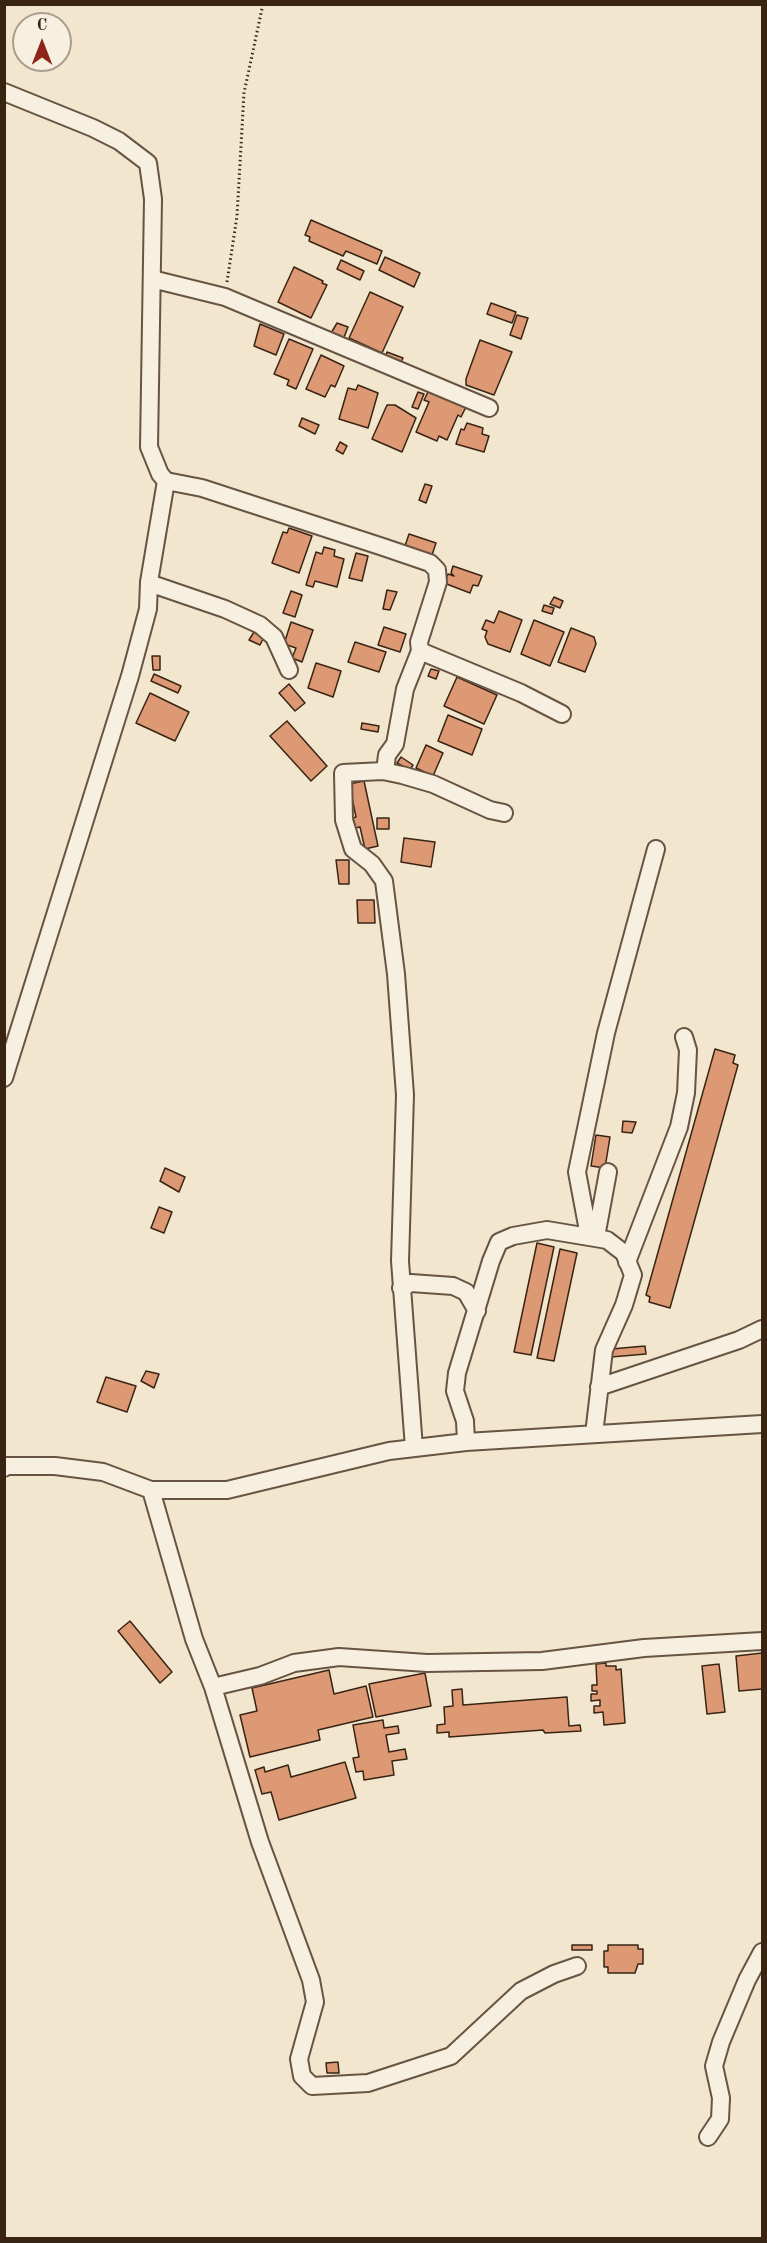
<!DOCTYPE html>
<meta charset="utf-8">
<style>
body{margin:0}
#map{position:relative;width:767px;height:2243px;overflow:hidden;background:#f3e6ce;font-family:"Old Standard TT",serif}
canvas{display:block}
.frame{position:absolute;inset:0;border:6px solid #392414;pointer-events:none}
.north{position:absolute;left:12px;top:12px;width:60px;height:60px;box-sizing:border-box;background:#f7efdf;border:2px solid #ab9e8e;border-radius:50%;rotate:0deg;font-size:16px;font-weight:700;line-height:24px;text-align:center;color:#392414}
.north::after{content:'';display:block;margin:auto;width:21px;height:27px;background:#8f2418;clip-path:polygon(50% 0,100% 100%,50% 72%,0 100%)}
</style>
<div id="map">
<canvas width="767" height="2243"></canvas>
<div class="frame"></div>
<div class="north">С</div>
</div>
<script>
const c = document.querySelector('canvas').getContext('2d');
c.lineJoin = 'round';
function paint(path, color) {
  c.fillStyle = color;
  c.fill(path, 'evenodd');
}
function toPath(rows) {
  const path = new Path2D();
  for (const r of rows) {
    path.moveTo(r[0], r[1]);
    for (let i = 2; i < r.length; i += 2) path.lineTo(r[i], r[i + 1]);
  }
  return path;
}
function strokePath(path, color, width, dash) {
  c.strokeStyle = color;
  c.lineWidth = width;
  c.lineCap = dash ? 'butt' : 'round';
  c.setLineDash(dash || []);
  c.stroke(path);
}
const building = toPath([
 [311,220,382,251,377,264,346,251,343,256,309,241,310,237,305,235,311,220],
 [385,257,420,273,414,287,379,270,385,257],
 [341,260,364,271,360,280,337,269,341,260],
 [294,267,323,281,322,283,327,285,311,318,278,302,294,267],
 [370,292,403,307,382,353,349,338,370,292],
 [491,303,516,312,512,323,487,314,491,303],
 [517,315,528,318,521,339,510,335,517,315],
 [337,323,348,327,343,340,330,335,337,323],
 [260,324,284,334,276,355,254,346,260,324],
 [289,339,313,349,296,389,287,385,289,380,274,374,289,339],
 [480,340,512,352,494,395,466,385,466,379,480,340],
 [387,352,403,358,400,364,385,358,387,352],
 [321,355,344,366,335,387,331,385,325,397,306,389,321,355],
 [358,385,378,393,368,428,339,419,348,388,356,390,358,385],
 [429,390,466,407,461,417,458,415,447,440,439,436,437,441,416,432,429,402,424,400,429,390],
 [418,392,424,394,418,409,412,407,418,392],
 [387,405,395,405,416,418,402,452,372,439,387,405],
 [302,418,319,425,315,434,299,426,302,418],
 [467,423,483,428,482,434,489,436,484,452,456,444,461,429,464,430,467,423],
 [340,442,347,446,343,454,336,450,340,442],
 [425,484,432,486,426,503,419,500,425,484],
 [289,528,312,536,299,573,272,563,283,532,287,533,289,528],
 [409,534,436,543,431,558,404,549,409,534],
 [324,547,335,550,334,556,344,559,337,587,315,581,313,587,306,585,316,552,322,554,324,547],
 [356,553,368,556,362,581,349,578,356,553],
 [453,566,482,576,478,586,473,585,470,593,444,583,448,574,454,576,451,573,453,566],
 [387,590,397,592,390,610,383,609,387,590],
 [291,591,302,595,295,617,283,613,291,591],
 [554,597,563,601,560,608,550,604,554,597],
 [544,605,554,608,552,614,542,611,544,605],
 [499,611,522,620,510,652,488,644,485,637,487,631,482,629,486,620,494,623,499,611],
 [534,620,564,632,550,666,521,654,534,620],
 [291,622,313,630,302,662,292,658,296,648,287,645,285,641,291,622],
 [384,627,406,634,400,652,378,645,384,627],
 [571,628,594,637,596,644,585,672,558,662,571,628],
 [254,632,264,637,260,645,249,640,254,632],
 [355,642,386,652,379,672,348,662,355,642],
 [152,656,160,656,160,670,153,670,152,656],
 [316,663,341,671,333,697,308,688,316,663],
 [431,669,439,671,436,679,428,676,431,669],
 [154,674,181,686,178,693,151,681,154,674],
 [457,677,497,695,484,724,444,706,457,677],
 [289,684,305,703,295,711,279,693,289,684],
 [150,693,189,712,175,741,136,723,150,693],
 [448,715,482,729,472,755,438,741,448,715],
 [287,721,327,766,311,781,270,736,287,721],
 [362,723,379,726,378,732,361,729,362,723],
 [426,745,443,753,433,776,416,768,426,745],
 [401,757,413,765,410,770,397,763,401,757],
 [364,781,378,846,365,849,360,827,355,828,353,818,356,817,349,784,364,781],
 [377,818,389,818,389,829,377,829,377,818],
 [404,838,435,842,431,867,401,862,404,838],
 [336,860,349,860,349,884,339,884,336,860],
 [357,900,374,900,375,923,358,923,357,900],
 [715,1049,735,1055,733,1063,738,1065,670,1308,649,1302,650,1297,646,1295,715,1049],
 [623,1121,636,1122,632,1133,622,1132,623,1121],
 [596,1135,610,1137,605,1168,591,1166,596,1135],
 [165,1168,185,1177,179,1192,160,1181,165,1168],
 [159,1207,172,1212,164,1233,151,1228,159,1207],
 [537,1243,554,1247,531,1355,514,1352,537,1243],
 [560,1249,577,1253,554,1361,537,1358,560,1249],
 [645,1346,646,1354,611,1357,611,1349,645,1346],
 [146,1371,159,1374,154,1388,141,1381,146,1371],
 [106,1377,136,1386,127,1412,97,1402,106,1377],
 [130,1621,172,1672,160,1683,118,1631,130,1621],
 [762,1653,762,1689,739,1691,736,1656,762,1653],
 [606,1663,606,1666,616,1666,616,1670,621,1669,625,1723,604,1725,603,1712,594,1713,594,1706,600,1706,600,1700,591,1701,591,1694,597,1694,597,1691,592,1691,592,1685,597,1685,596,1664,606,1663],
 [719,1664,725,1712,707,1714,702,1666,719,1664],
 [329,1670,334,1694,366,1686,373,1717,318,1730,320,1740,250,1757,240,1715,257,1711,252,1688,329,1670],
 [425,1673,431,1706,376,1717,369,1684,425,1673],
 [462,1689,463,1705,567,1697,569,1726,580,1725,581,1731,545,1733,543,1730,449,1737,449,1732,437,1733,437,1725,445,1724,444,1707,453,1706,452,1690,462,1689],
 [383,1720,384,1728,398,1726,399,1733,386,1735,389,1752,405,1749,407,1759,392,1761,394,1775,364,1780,363,1771,356,1772,353,1758,359,1757,353,1725,383,1720],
 [345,1762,356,1798,279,1820,271,1792,262,1794,255,1770,264,1767,265,1772,288,1765,291,1777,345,1762],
 [572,1945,592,1945,592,1950,572,1950,572,1945],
 [608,1945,638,1945,638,1949,643,1949,643,1964,638,1964,635,1973,608,1973,608,1967,604,1967,604,1951,608,1951,608,1945],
 [338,2062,339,2073,327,2073,326,2063,338,2062]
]);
const path = toPath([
 [227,282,237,216,244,93,263,4]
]);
const street = toPath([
 [4,92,93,128,119,141,148,163,153,199,149,447,160,474,166,481,202,488,383,547,430,563,437,570,438,582,419,642,420,651,405,689,395,744,387,755,385,771],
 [152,279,225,297,489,408],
 [149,583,225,609,260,625,274,637,289,670],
 [420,651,521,693,562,714],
 [4,1078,130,676,148,609,149,582,166,481],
 [589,1236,577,1172,606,1033,656,849],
 [596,1237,608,1172],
 [627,1262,679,1127,686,1093,688,1050,684,1037],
 [401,1288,411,1283,453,1286,466,1292,477,1311],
 [599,1387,739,1340,762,1329],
 [466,1442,465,1421,455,1391,457,1373,491,1261,499,1242,513,1236,547,1230,607,1240,624,1253,633,1275,624,1305,604,1350,594,1434],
 [414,1448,400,1261,405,1095,396,974,384,881,372,864,353,849,344,820,343,773,383,771,402,775,433,784,490,810,504,813],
 [4,1468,6,1466,55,1466,103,1472,151,1490,227,1490,389,1451,466,1442,762,1424],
 [151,1490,194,1639,213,1687,260,1676,294,1663,339,1657,427,1663,542,1661,644,1648,762,1641],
 [213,1687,260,1842,311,1980,315,2002,299,2059,302,2076,312,2086,368,2083,451,2056,521,1991,554,1974,577,1966],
 [708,2137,720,2119,721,2098,714,2066,721,2042,747,1980,762,1952]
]);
paint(building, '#dd9974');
strokePath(building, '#392414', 1.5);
strokePath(street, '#685442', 20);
strokePath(path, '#392414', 3, [1.5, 3]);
strokePath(street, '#f7efdf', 16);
</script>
